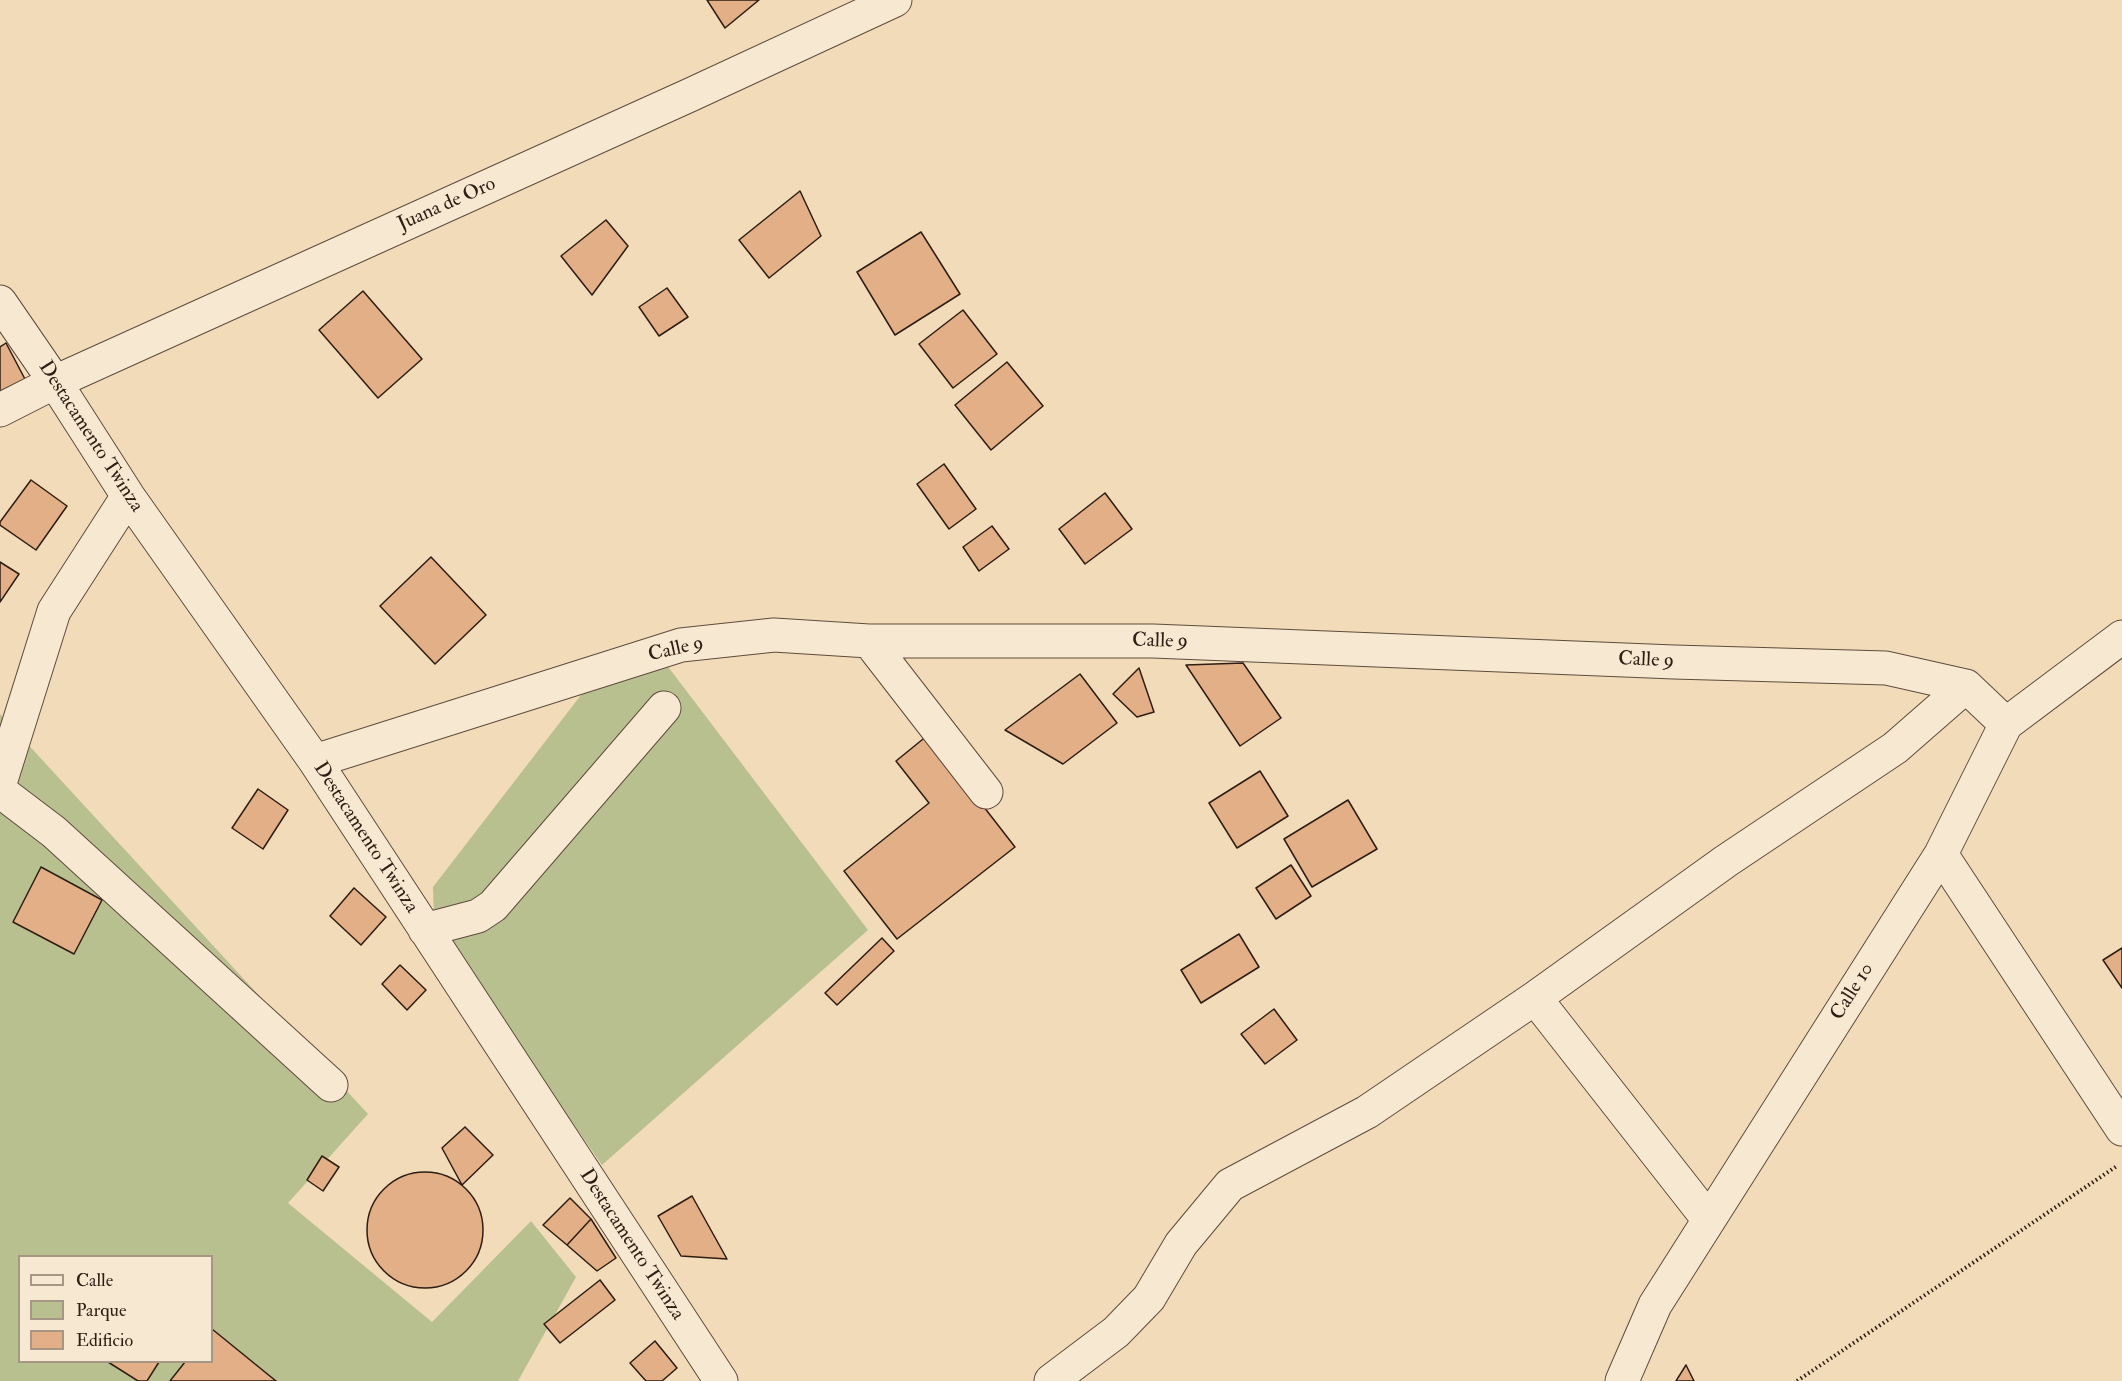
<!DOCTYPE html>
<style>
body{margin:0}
#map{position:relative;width:2122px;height:1381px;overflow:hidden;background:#f2dbb9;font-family:"IM FELL Double Pica",serif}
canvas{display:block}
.legend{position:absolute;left:18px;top:1255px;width:195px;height:108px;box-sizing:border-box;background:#f7e8d2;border:2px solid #a69785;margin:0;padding:8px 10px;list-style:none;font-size:18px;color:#2d1d12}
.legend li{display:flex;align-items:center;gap:12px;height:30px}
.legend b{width:30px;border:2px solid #a69785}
</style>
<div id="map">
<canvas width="2122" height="1381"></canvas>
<ul class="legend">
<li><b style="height:8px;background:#f7e8d2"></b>Calle</li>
<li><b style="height:16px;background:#b9c090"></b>Parque</li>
<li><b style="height:16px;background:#e3af87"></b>Edificio</li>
</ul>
</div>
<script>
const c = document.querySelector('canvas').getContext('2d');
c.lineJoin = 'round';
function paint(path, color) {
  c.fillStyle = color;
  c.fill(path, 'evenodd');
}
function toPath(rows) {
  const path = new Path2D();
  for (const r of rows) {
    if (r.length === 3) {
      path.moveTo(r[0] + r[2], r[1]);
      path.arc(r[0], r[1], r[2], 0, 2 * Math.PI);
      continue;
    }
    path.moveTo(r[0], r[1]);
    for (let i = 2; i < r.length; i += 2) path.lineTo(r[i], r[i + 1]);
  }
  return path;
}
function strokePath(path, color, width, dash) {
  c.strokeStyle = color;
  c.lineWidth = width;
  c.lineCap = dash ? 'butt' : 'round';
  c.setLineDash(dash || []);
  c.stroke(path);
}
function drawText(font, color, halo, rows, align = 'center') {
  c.font = font + ' "IM FELL Double Pica",serif';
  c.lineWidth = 4.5;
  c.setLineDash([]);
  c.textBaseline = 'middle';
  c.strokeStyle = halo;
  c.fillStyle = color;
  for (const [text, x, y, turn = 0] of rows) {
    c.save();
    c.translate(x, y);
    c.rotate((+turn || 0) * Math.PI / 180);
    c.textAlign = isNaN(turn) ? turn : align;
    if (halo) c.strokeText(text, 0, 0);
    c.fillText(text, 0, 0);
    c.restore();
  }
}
const green = toPath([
 [666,664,868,930,602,1165,434,923,433,887,591,682],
 [0,714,368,1114,288,1203,432,1322,531,1221,576,1277,518,1381,0,1381],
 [20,1256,212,1256,212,1362,20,1362]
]);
const building = toPath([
 [707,0,759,0,725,28,707,0],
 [800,191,821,236,769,278,739,240,800,191],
 [606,220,628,246,592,295,561,256,606,220],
 [921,232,960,294,895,335,857,272,921,232],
 [667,288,688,317,659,336,639,307,667,288],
 [363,291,422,359,378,398,319,330,363,291],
 [963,310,997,354,953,388,919,344,963,310],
 [6,343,26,381,0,398,0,347,6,343],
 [1007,362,1043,406,991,450,955,405,1007,362],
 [944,464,976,509,949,529,917,484,944,464],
 [31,480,67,506,36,550,0,525,0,522,31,480],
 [1105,493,1132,529,1085,564,1059,529,1105,493],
 [992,526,1009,549,979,571,963,547,992,526],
 [431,557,486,615,435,664,380,606,431,557],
 [0,562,19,574,0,602,0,562],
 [1243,663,1281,718,1240,746,1186,665,1243,663],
 [1139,668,1154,712,1137,717,1113,694,1139,668],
 [1080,674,1117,723,1063,764,1005,730,1080,674],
 [928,735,1015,847,897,939,844,871,929,803,896,761,928,735],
 [1260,771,1288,816,1237,848,1209,803,1260,771],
 [258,789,288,810,263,849,232,828,258,789],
 [1348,800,1377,849,1312,887,1284,839,1348,800],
 [1291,865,1311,896,1276,919,1256,888,1291,865],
 [41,867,102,900,74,954,13,922,41,867],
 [354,888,386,917,361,945,330,916,354,888],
 [1239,934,1259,967,1201,1003,1181,970,1239,934],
 [882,938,894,951,837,1005,825,993,882,938],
 [2122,948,2122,988,2103,960,2122,948],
 [400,965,426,990,407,1010,382,984,400,965],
 [1274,1009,1297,1040,1265,1064,1241,1034,1274,1009],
 [465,1127,493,1155,462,1185,442,1148,465,1127],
 [322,1156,339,1167,323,1191,307,1180,322,1156],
 [425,1230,58],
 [692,1196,727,1259,681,1256,658,1216,692,1196],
 [570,1198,591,1219,567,1245,543,1225,570,1198],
 [591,1219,616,1258,597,1271,567,1245,591,1219],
 [600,1280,615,1300,560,1343,544,1324,600,1280],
 [212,1329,276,1381,170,1381,185,1362,212,1362,212,1329],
 [655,1341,677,1368,662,1381,646,1381,630,1363,655,1341],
 [108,1362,159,1362,147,1381,138,1381,108,1362],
 [1686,1365,1694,1381,1676,1381,1686,1365]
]);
const path = toPath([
 [1797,1381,2117,1166]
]);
const minor = toPath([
 [0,302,55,382,128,496,315,761,721,1381],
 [0,410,55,382,690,95,895,0],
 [869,641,986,792],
 [315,761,681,645,774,635,869,641,1153,641,1674,662,1886,668,1966,686,2006,724],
 [0,783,54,611,128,496],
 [0,791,54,832,331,1085],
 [1941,854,2122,1129],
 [425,930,478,916,493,906,664,708],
 [1535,998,1709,1220],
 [1051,1381,1116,1332,1149,1298,1181,1244,1230,1185,1367,1112,1535,998,1726,861,1895,748,1966,686],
 [1622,1381,1655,1305,1941,854,2006,724,2122,637]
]);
const streetNames = [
 ["Juana de Oro",447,205,-24],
 ["Destacamento Twinza",90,437,57],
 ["Calle 9",1160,642,1],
 ["Calle 9",676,650,-13],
 ["Calle 9",1646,661,2],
 ["Destacamento Twinza",365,838,57],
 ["Calle 10",1853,992,-58],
 ["Destacamento Twinza",631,1245,57]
];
paint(green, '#b9c090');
paint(building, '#e3af87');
strokePath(building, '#2d1d12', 1.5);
strokePath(minor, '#5e4c3c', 35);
strokePath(path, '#2d1d12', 4, [1.5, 3]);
strokePath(minor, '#f7e8d2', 33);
drawText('20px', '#2d1d12', '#f7e8d2', streetNames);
</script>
